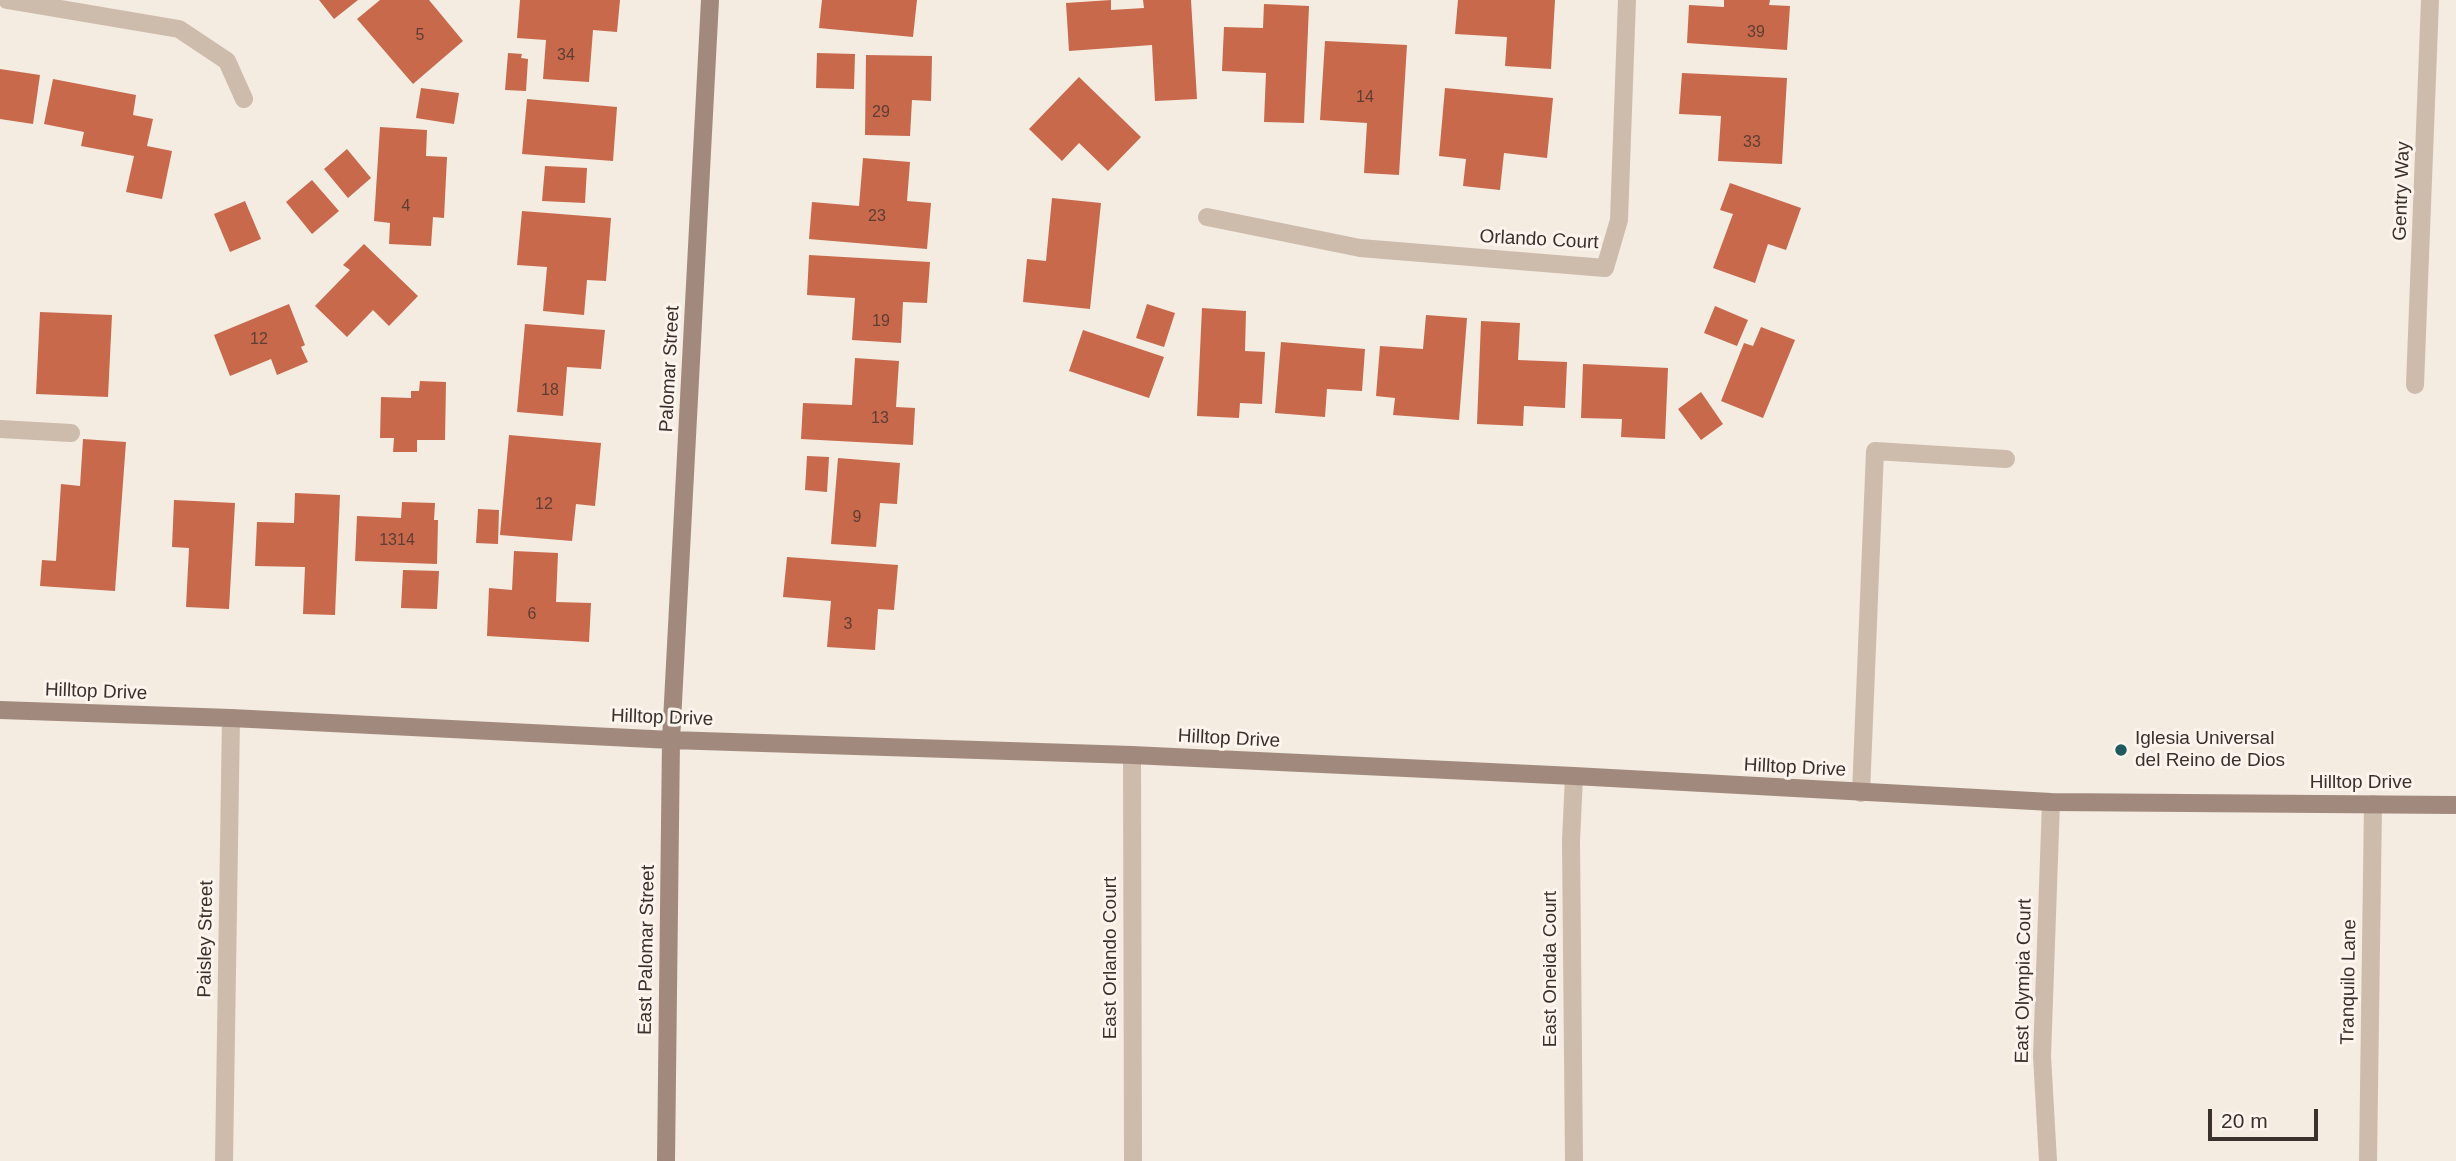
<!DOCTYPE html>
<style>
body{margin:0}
#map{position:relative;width:2456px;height:1161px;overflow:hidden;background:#f4ebe1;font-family:Helvetica,sans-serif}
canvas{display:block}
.scale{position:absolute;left:2208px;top:1109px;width:110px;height:32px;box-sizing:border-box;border:4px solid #3b302b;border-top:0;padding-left:9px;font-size:21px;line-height:24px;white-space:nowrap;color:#3b302b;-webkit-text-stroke:5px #fbf5ee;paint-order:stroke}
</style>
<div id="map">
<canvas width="2456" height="1161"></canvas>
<div class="scale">20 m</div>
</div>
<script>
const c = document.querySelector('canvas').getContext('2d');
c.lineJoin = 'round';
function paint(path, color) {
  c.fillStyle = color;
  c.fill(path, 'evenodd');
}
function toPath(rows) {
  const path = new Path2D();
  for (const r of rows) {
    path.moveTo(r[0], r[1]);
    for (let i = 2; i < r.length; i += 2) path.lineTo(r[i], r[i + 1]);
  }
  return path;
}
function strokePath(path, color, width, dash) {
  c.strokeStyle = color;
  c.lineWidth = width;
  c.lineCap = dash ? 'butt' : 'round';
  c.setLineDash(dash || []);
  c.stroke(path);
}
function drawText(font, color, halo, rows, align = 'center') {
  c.font = font + ' Helvetica,sans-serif';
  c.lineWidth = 6;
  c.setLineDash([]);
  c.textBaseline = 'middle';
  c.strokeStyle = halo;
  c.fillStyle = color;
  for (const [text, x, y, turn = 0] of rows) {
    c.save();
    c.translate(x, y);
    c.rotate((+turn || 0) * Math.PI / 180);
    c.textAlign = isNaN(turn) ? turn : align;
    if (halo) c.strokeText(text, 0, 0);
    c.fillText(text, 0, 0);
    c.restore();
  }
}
const building = toPath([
 [319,0,358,0,334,19],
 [380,0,429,0,463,41,413,84,357,19],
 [520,0,620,0,617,32,593,30,589,82,543,79,546,40,517,38],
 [822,0,917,0,913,37,819,28],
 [1111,0,1111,10,1144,8,1143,0,1191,0,1197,99,1155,101,1152,45,1069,51,1066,3],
 [1458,0,1555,0,1551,69,1505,66,1507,37,1455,34],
 [1724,0,1770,0,1769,5,1790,6,1787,50,1687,43,1689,5,1724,7],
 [1264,4,1309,6,1304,123,1264,122,1266,73,1222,71,1224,27,1263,28],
 [1325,41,1407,45,1399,175,1364,173,1367,123,1320,120],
 [508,53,522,54,521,58,528,59,526,91,505,90],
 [817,53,855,54,854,89,816,88],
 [866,55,932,56,931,101,912,100,910,136,865,135],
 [0,69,40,75,33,124,0,119],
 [1682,73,1787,78,1782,164,1718,161,1721,116,1679,114],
 [1079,77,1141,137,1108,171,1079,143,1062,161,1029,129],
 [53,79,136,95,133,115,153,119,147,146,172,151,162,199,126,192,134,156,81,146,84,132,44,124],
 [421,88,459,93,454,124,416,118],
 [1445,88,1553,98,1547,158,1504,153,1500,190,1463,186,1466,159,1439,156],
 [527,99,617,107,613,161,522,154],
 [380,127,427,130,426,156,447,157,444,218,433,217,431,246,389,244,390,223,374,221],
 [347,149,371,178,348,198,324,169],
 [863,158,910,162,907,201,931,203,927,249,809,239,812,202,859,206],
 [545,166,587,168,585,203,542,201],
 [312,180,339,211,312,234,286,202],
 [1730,183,1801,208,1786,250,1768,244,1755,283,1713,268,1733,214,1720,210],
 [1052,198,1101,203,1090,309,1023,302,1027,259,1046,261],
 [245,201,261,239,230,252,214,214],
 [522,211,611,218,606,281,587,280,584,315,543,311,547,267,517,265],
 [364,244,418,296,389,326,373,310,347,337,315,306,350,270,343,265],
 [809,255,930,262,927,303,903,302,901,343,852,340,855,298,807,295],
 [289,304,305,345,301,347,308,362,277,375,271,359,230,376,214,335],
 [1147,304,1175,313,1164,347,1136,338],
 [1715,306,1748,320,1737,346,1704,333],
 [1202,308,1246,311,1245,351,1265,352,1262,404,1240,403,1239,418,1197,416],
 [40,312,112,315,108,397,36,394],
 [1426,315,1467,318,1459,420,1393,415,1395,398,1376,396,1380,346,1423,349],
 [1481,321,1520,323,1518,360,1567,362,1565,408,1524,406,1523,426,1477,424],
 [525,324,605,330,601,369,567,367,563,416,517,412],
 [1761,327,1795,340,1763,418,1721,401,1744,343,1753,346],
 [1083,330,1164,357,1149,398,1069,371],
 [1281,342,1365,349,1362,391,1327,389,1325,417,1275,413],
 [855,358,899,361,896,407,915,408,913,445,801,439,803,403,852,405],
 [1583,364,1668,368,1665,439,1621,437,1622,419,1581,418],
 [420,381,446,382,445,440,417,440,417,452,393,452,394,438,380,438,381,397,411,398,411,391,419,391],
 [1701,392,1723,424,1701,440,1678,409],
 [509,435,601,443,595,506,576,504,572,541,500,535],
 [83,439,126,442,115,591,40,586,42,560,56,561,61,484,80,486],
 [807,456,829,457,827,492,805,490],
 [838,458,900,463,897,504,880,503,876,547,831,544],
 [295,493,340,495,335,615,303,614,305,567,255,566,257,522,294,523],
 [174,500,235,503,229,609,186,607,189,548,172,547],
 [402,502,435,503,434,520,438,520,437,564,355,561,357,516,401,518],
 [478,509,499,510,498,544,476,543],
 [514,551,558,553,556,602,591,603,589,642,487,636,489,588,512,590],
 [787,557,898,565,894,610,878,609,875,650,827,647,831,601,783,597],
 [403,570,439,571,437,609,401,608]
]);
const service = toPath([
 [0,429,71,433],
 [1861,793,1875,451,2006,459]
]);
const minor = toPath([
 [7,0,179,29,227,61,244,99],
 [1207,217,1360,248,1605,268,1619,220,1627,0],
 [2415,385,2430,0],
 [1132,755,1133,1161],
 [1574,776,1571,841,1574,1161],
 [224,1161,231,718],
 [2048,1161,2042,1056,2051,802],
 [2368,1161,2373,804]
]);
const secondary = toPath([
 [0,710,231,718,671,740,1132,755,1574,776,2051,802,2456,805],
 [666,1161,671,740,710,0]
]);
const markers = [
 [2121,750,7,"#1f5a5e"]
];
const numberNames = [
 ["39",1756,33],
 ["5",420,36],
 ["34",566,56],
 ["14",1365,98],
 ["29",881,113],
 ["33",1752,143],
 ["4",406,207],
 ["23",877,217],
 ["19",881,322],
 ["12",259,340],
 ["18",550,391],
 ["13",880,419],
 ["12",544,505],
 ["9",857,518],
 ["1314",397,541],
 ["6",532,615],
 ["3",848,625]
];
const streetNames = [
 ["Gentry Way",2402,191,-88],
 ["Orlando Court",1539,240,3],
 ["Palomar Street",670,369,-87],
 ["Hilltop Drive",96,692,2],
 ["Hilltop Drive",662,718,2],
 ["Hilltop Drive",1229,739,3],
 ["Hilltop Drive",1795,768,3],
 ["Hilltop Drive",2361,783],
 ["Paisley Street",206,939,-89],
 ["East Palomar Street",647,950,-89],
 ["East Orlando Court",1111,958,-90],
 ["East Oneida Court",1551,969,-90],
 ["East Olympia Court",2024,981,-89],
 ["Tranquilo Lane",2349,982,-89]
];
const poiNames = [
 ["Iglesia Universal",2135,739],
 ["del Reino de Dios",2135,761]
];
paint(building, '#c8694b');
strokePath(service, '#cdbbac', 18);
strokePath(minor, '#cdbbac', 18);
strokePath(secondary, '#a18a7d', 18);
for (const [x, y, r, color] of markers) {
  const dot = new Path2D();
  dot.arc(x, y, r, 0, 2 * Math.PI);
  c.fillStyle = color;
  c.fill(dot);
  strokePath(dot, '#fbf5ee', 2.5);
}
drawText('16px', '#5e3e33', null, numberNames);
drawText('19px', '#3b302b', '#fbf5ee', streetNames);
drawText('19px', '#3b302b', '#fbf5ee', poiNames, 'left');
</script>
